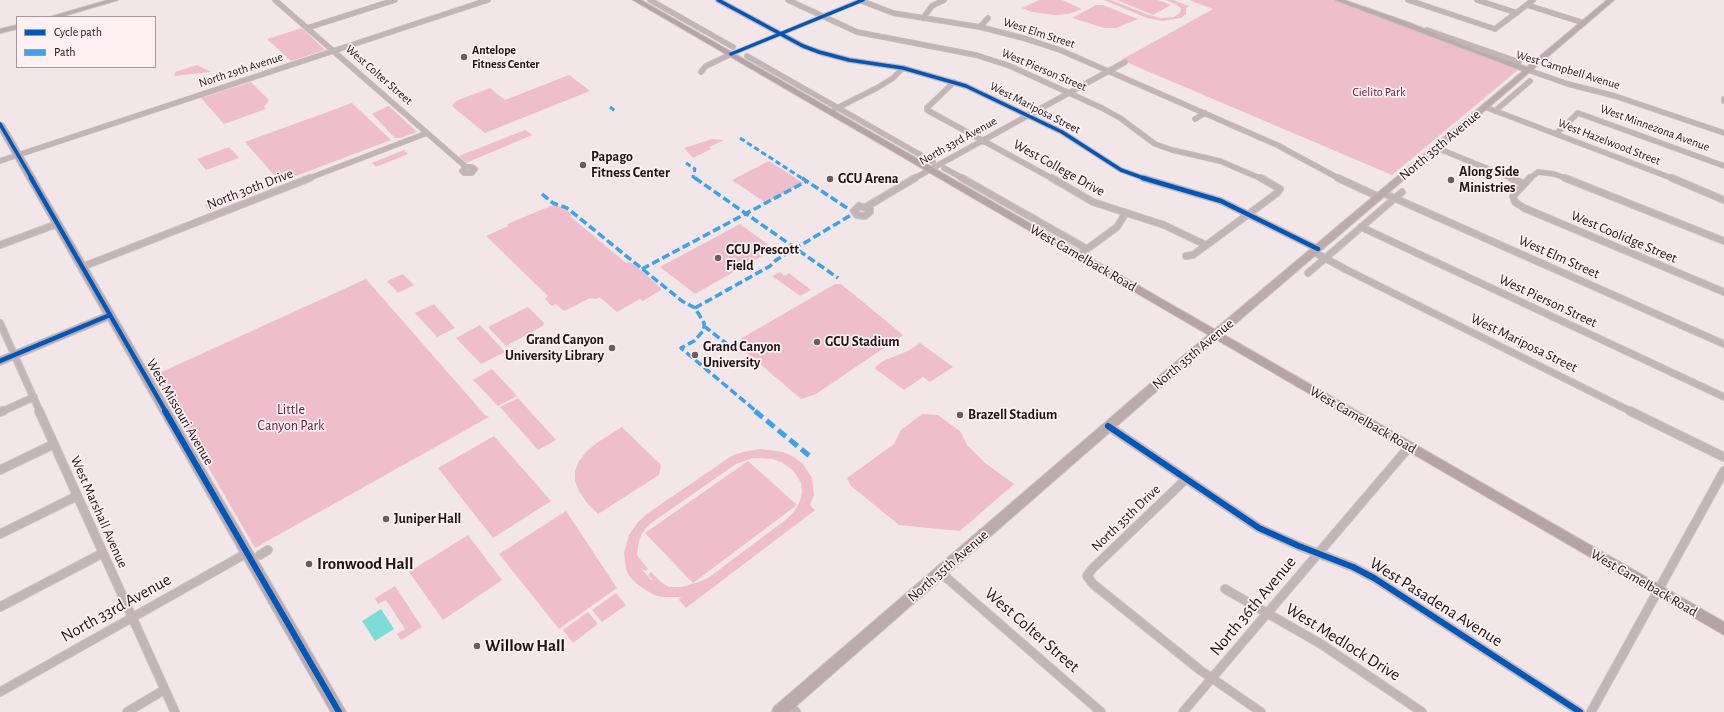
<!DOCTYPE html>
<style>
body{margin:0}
#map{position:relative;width:1724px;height:712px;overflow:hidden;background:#f2e6e8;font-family:"Alegreya Sans",sans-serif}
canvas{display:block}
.legend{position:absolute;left:16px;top:16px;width:140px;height:52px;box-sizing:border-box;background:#fef0f3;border:1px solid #a4989b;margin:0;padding:5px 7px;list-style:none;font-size:12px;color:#1c1416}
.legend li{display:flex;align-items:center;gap:8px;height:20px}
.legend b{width:20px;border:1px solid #a4989b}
</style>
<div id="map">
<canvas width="1724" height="712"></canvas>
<ul class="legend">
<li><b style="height:5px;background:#0057b8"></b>Cycle path</li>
<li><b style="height:5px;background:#3da2ea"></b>Path</li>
</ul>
</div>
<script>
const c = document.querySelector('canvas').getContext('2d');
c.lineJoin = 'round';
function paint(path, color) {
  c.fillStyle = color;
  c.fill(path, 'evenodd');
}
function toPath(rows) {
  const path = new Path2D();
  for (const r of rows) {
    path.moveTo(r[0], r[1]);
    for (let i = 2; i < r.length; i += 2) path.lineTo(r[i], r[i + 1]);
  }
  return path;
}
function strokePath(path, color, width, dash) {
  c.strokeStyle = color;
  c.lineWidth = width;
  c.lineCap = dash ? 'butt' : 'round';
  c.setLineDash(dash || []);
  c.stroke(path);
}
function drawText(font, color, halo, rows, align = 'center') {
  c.font = font + ' "Alegreya Sans",sans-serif';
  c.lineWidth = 3.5;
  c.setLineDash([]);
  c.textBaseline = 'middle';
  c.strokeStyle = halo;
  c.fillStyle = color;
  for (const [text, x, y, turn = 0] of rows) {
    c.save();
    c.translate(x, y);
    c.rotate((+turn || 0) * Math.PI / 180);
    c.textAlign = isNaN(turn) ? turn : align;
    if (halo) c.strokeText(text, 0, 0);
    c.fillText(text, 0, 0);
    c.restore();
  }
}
const green = toPath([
 [1039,0,1062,0,1082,9,1069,14,1054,15,1032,12,1022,8],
 [1104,0,1111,0,1146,14,1161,18,1174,17,1180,13,1181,9,1177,5,1166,0,1173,0,1189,6,1186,8,1186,14,1181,18,1162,21,1147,18],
 [1117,0,1158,0,1171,5,1153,15],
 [1189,0,1333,0,1406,26,1518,70,1392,175,1121,60,1213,9],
 [1096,5,1103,5,1138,19,1116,28,1104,28,1072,18],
 [302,28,325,50,291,61,267,39],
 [197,65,211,72,174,76,175,72],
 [569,75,590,91,485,133,452,106,456,101,490,88,505,100],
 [251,82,269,100,264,107,266,109,224,124,201,98],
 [352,103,391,140,280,182,245,142],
 [388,106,389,106,417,132,400,138,395,138,372,114],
 [525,130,532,135,466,163,459,156],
 [712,139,724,140,709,147,711,149,693,158,684,148],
 [229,147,239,158,206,170,197,159],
 [404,150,408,154,376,167,372,163],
 [769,161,803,183,766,203,732,180],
 [259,184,264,189,239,199,234,193],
 [230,195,235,201,209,211,205,205],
 [553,205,565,208,571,214,571,217,626,263,630,262,638,268,661,288,661,290,643,301,640,299,617,312,599,297,596,299,590,298,564,311,556,304,552,306,545,299,548,296,486,236,508,226,507,224],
 [740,224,774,249,695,294,660,267],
 [780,272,785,276,789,273,811,290,800,296,772,276],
 [403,274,414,285,398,293,387,281],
 [366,279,485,415,489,417,255,548,155,375],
 [835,284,841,284,903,335,816,394,801,399,740,347,742,338],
 [434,304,455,328,437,337,415,313],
 [528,307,544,323,543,326,506,346,488,327],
 [480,325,505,352,481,364,456,338],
 [920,343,953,367,930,382,923,377,904,390,874,368,883,361,908,351],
 [492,369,517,396,498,406,473,380],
 [518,398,556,440,538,450,500,407],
 [922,414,938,415,961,432,967,445,985,463,1014,484,960,531,899,525,851,486,847,478,894,444,901,430],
 [622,427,661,465,659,475,598,514,587,503,579,491,575,481,575,471,579,461,586,452,598,442],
 [494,436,551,501,493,538,438,468],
 [760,449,783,452,794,457,803,464,812,478,814,495,810,505,815,510,686,608,679,600,681,597,662,597,654,595,638,585,629,576,626,569,624,553,629,535,638,522,648,513,733,455,743,452],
 [753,458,773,459,781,462,793,470,801,483,802,492,800,501,796,509,788,518,708,578,699,582,681,587,669,587,662,583,651,572,648,575,653,580,651,580,641,568,645,571,648,569,637,555,639,541,642,533,650,524,736,464],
 [748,461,797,505,693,583,645,533],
 [566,511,617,588,559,629,499,554],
 [468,535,502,580,443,620,409,572],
 [395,586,422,627,401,640,397,634,405,629,386,600,378,604,375,598],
 [616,593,626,605,602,622,592,610],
 [588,612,598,624,573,643,563,630]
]);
const water = toPath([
 [381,609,394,629,375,641,362,621]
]);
const streetFar2 = toPath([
 [275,0,466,167],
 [650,0,733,47],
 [718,0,803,46,819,52,849,60,903,68,966,86,1062,132,1121,170,1146,179],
 [788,0,857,32,976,55,1010,66,1102,108,1120,118,1155,144,1172,150,1220,161,1262,179],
 [859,0,893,13,980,27,1023,38,1060,50,1277,145,1340,179],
 [1408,0,1495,29,1533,0],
 [1477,0,1517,13],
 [1527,5,1584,23],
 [923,18,932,6,944,0],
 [980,27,988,18],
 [307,28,395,0],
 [1427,30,1519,62],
 [747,56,933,162],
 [1528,70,1568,84,1615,96,1724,133],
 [701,72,706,66,731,54],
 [954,82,927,108,927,110,1053,179],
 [1724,99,1724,101],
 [1485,107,1674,179],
 [835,109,877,88,893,78,903,68],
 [1495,111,1530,81],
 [1195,119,1205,113],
 [1556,134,1578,113,1724,166],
 [1437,148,1513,179],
 [0,161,488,0],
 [466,167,472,167,475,169,472,173,464,173,462,171,466,167],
 [944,168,964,179],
 [307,179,427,133],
 [913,179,1125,62],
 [1529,179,1538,172,1554,174,1568,179]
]);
const streetFar1 = toPath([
 [962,178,1087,249],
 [1052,178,1093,202,1164,225,1206,245],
 [1143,178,1221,201,1318,249],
 [1338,178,1379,197],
 [1511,178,1524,184],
 [1530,178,1513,196,1515,202,1524,208,1724,292],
 [1565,178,1724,241],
 [1672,178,1724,200],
 [1383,193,1724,344],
 [859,206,870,209,870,212,865,216,857,215,854,211,859,206],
 [866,207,915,178],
 [1361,227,1724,397],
 [0,245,57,224],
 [1083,252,1117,227,1125,214],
 [1314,252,1345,269,1632,412],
 [1186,256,1193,255,1277,193,1280,189,1261,178],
 [82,267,310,178],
 [1308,273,1402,192],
 [0,323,40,412],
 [1,412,34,397]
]);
const street = toPath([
 [39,411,175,712],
 [1630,411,1724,457],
 [0,412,3,411],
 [1108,426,1259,528,1299,546,1353,567,1374,578,1580,712],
 [0,470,54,444],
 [1186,479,1092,569,1087,576,1093,584,1200,670,1261,712],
 [0,534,77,496],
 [260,555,268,550],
 [941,573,1101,712],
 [1225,589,1321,644,1422,712],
 [0,607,103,553],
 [0,692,247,553],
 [788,704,796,712],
 [127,712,164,690],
 [1183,712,1409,447],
 [1591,712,1724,471]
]);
const secondary = toPath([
 [108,0,118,0,60,17,50,17,108,0],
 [858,0,866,0,733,55,728,54,858,0],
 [1335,0,1344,0,1410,23,1476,50,1527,67,1607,0,1614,0,1166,383,789,712,772,712,774,707,1158,377,1523,71,1335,0],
 [17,25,17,29,0,33,0,29,17,25],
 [0,122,4,124,346,712,331,712,108,320,0,365,0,357,104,314,0,131,0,122]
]);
const primary = toPath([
 [633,0,641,0,1724,622,1724,635,633,0]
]);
const quietFar2 = toPath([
 [610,107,615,111],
 [740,138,803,179],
 [686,163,695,169,693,177,697,179]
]);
const quietFar1 = toPath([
 [695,178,838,278],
 [802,178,850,210],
 [542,194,553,203,567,208,682,301,695,308,704,323,704,330,694,341,681,348,757,412],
 [642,269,807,181],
 [695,308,770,266,776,260,851,215],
 [704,326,727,344]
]);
const quiet = toPath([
 [755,411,812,458]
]);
const cyclewayFar2 = toPath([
 [718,0,803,46,819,52,849,60,903,68,966,86,1062,132,1121,170,1146,179],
 [731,54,863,0],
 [0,124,32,179]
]);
const cyclewayFar1 = toPath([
 [31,178,166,412],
 [1143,178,1221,201,1318,249],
 [0,361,110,315]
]);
const cycleway = toPath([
 [165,411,339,712],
 [1108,426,1259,528,1299,546,1353,567,1374,578,1580,712]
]);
const markers = [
 [464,57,4,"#675e60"],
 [583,165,4,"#675e60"],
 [830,179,4,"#675e60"],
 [1451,180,4,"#675e60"],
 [718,258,4,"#675e60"],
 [817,342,4,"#675e60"],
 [612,348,4,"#675e60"],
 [695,355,4,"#675e60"],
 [960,415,4,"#675e60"],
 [386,519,4,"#675e60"],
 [309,564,4,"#675e60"],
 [477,646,4,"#675e60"]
];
const farStreetnames = [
 ["West Elm Street",1039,33,18],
 ["North 29th Avenue",241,70,-18],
 ["West Pierson Street",1044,70,23],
 ["West Campbell Avenue",1568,70,17],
 ["West Colter Street",379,75,41],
 ["West Mariposa Street",1035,108,27],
 ["West Minnezona Avenue",1655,128,20],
 ["North 33rd Avenue",958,141,-29],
 ["West Hazelwood Street",1609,142,21]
];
const farPoinames = [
 ["Antelope",472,50],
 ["Fitness Center",472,64]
];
const farParknames = [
 ["Cielito Park",1379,92]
];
const streetNames = [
 ["North 35th Avenue",1440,145,-40],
 ["West College Drive",1059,168,29],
 ["North 30th Drive",250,189,-21],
 ["West Coolidge Street",1624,237,23],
 ["West Elm Street",1559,257,24],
 ["West Camelback Road",1083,258,30],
 ["West Pierson Street",1548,301,25],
 ["West Mariposa Street",1524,343,26],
 ["North 35th Avenue",1193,354,-40],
 ["West Missouri Avenue",180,412,60],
 ["West Camelback Road",1363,420,30],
 ["West Marshall Avenue",99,512,66],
 ["North 35th Drive",1126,518,-44],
 ["North 35th Avenue",948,566,-41],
 ["West Camelback Road",1644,583,30]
];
const poiNames = [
 ["Papago",591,157],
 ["Fitness Center",591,173],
 ["Along Side",1459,172],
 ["Ministries",1459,188],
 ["GCU Arena",838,179],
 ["GCU Prescott",726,250],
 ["Field",726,266],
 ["Grand Canyon",604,340,"right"],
 ["University Library",604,356,"right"],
 ["GCU Stadium",825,342],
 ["Grand Canyon",703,347],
 ["University",703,363],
 ["Brazell Stadium",968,415],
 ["Juniper Hall",394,519]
];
const parkNames = [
 ["Little",291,410],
 ["Canyon Park",291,426]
];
const nearPoinames = [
 ["Ironwood Hall",317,564],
 ["Willow Hall",485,646]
];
const nearStreetnames = [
 ["West Pasadena Avenue",1436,602,32],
 ["North 36th Avenue",1253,606,-50],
 ["North 33rd Avenue",116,608,-29],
 ["West Colter Street",1032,630,41],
 ["West Medlock Drive",1343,642,32]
];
paint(green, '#eebfca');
paint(water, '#7edcd7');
strokePath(streetFar2, '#cbc1c3', 6);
strokePath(streetFar1, '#cbc1c3', 8);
strokePath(street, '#cbc1c3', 10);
strokePath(secondary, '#cbc1c3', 2);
strokePath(primary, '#cbc1c3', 2);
strokePath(streetFar2, '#c3b4b8', 5);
strokePath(streetFar1, '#c3b4b8', 6);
strokePath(street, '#c3b4b8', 8);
paint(secondary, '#bbaaae');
paint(primary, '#b5a3a7');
strokePath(quietFar2, '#3da2ea', 3, [5.5, 3]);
strokePath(quietFar1, '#3da2ea', 3.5, [8, 3.5]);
strokePath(quiet, '#3da2ea', 5, [10, 5]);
strokePath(cyclewayFar2, '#0057b8', 3.5);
strokePath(cyclewayFar1, '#0057b8', 4.5);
strokePath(cycleway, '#0057b8', 6);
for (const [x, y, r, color] of markers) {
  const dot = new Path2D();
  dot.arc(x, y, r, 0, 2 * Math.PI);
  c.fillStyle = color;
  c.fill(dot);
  strokePath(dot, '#fef0f3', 1.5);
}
drawText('12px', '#1c1416', '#fef0f3', farStreetnames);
drawText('bold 12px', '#1c1416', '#fef0f3', farPoinames, 'left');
drawText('12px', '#681433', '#fef0f3', farParknames);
drawText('14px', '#1c1416', '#fef0f3', streetNames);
drawText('bold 14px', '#1c1416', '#fef0f3', poiNames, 'left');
drawText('14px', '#681433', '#fef0f3', parkNames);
drawText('bold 17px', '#1c1416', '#fef0f3', nearPoinames, 'left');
drawText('17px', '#1c1416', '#fef0f3', nearStreetnames);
</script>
